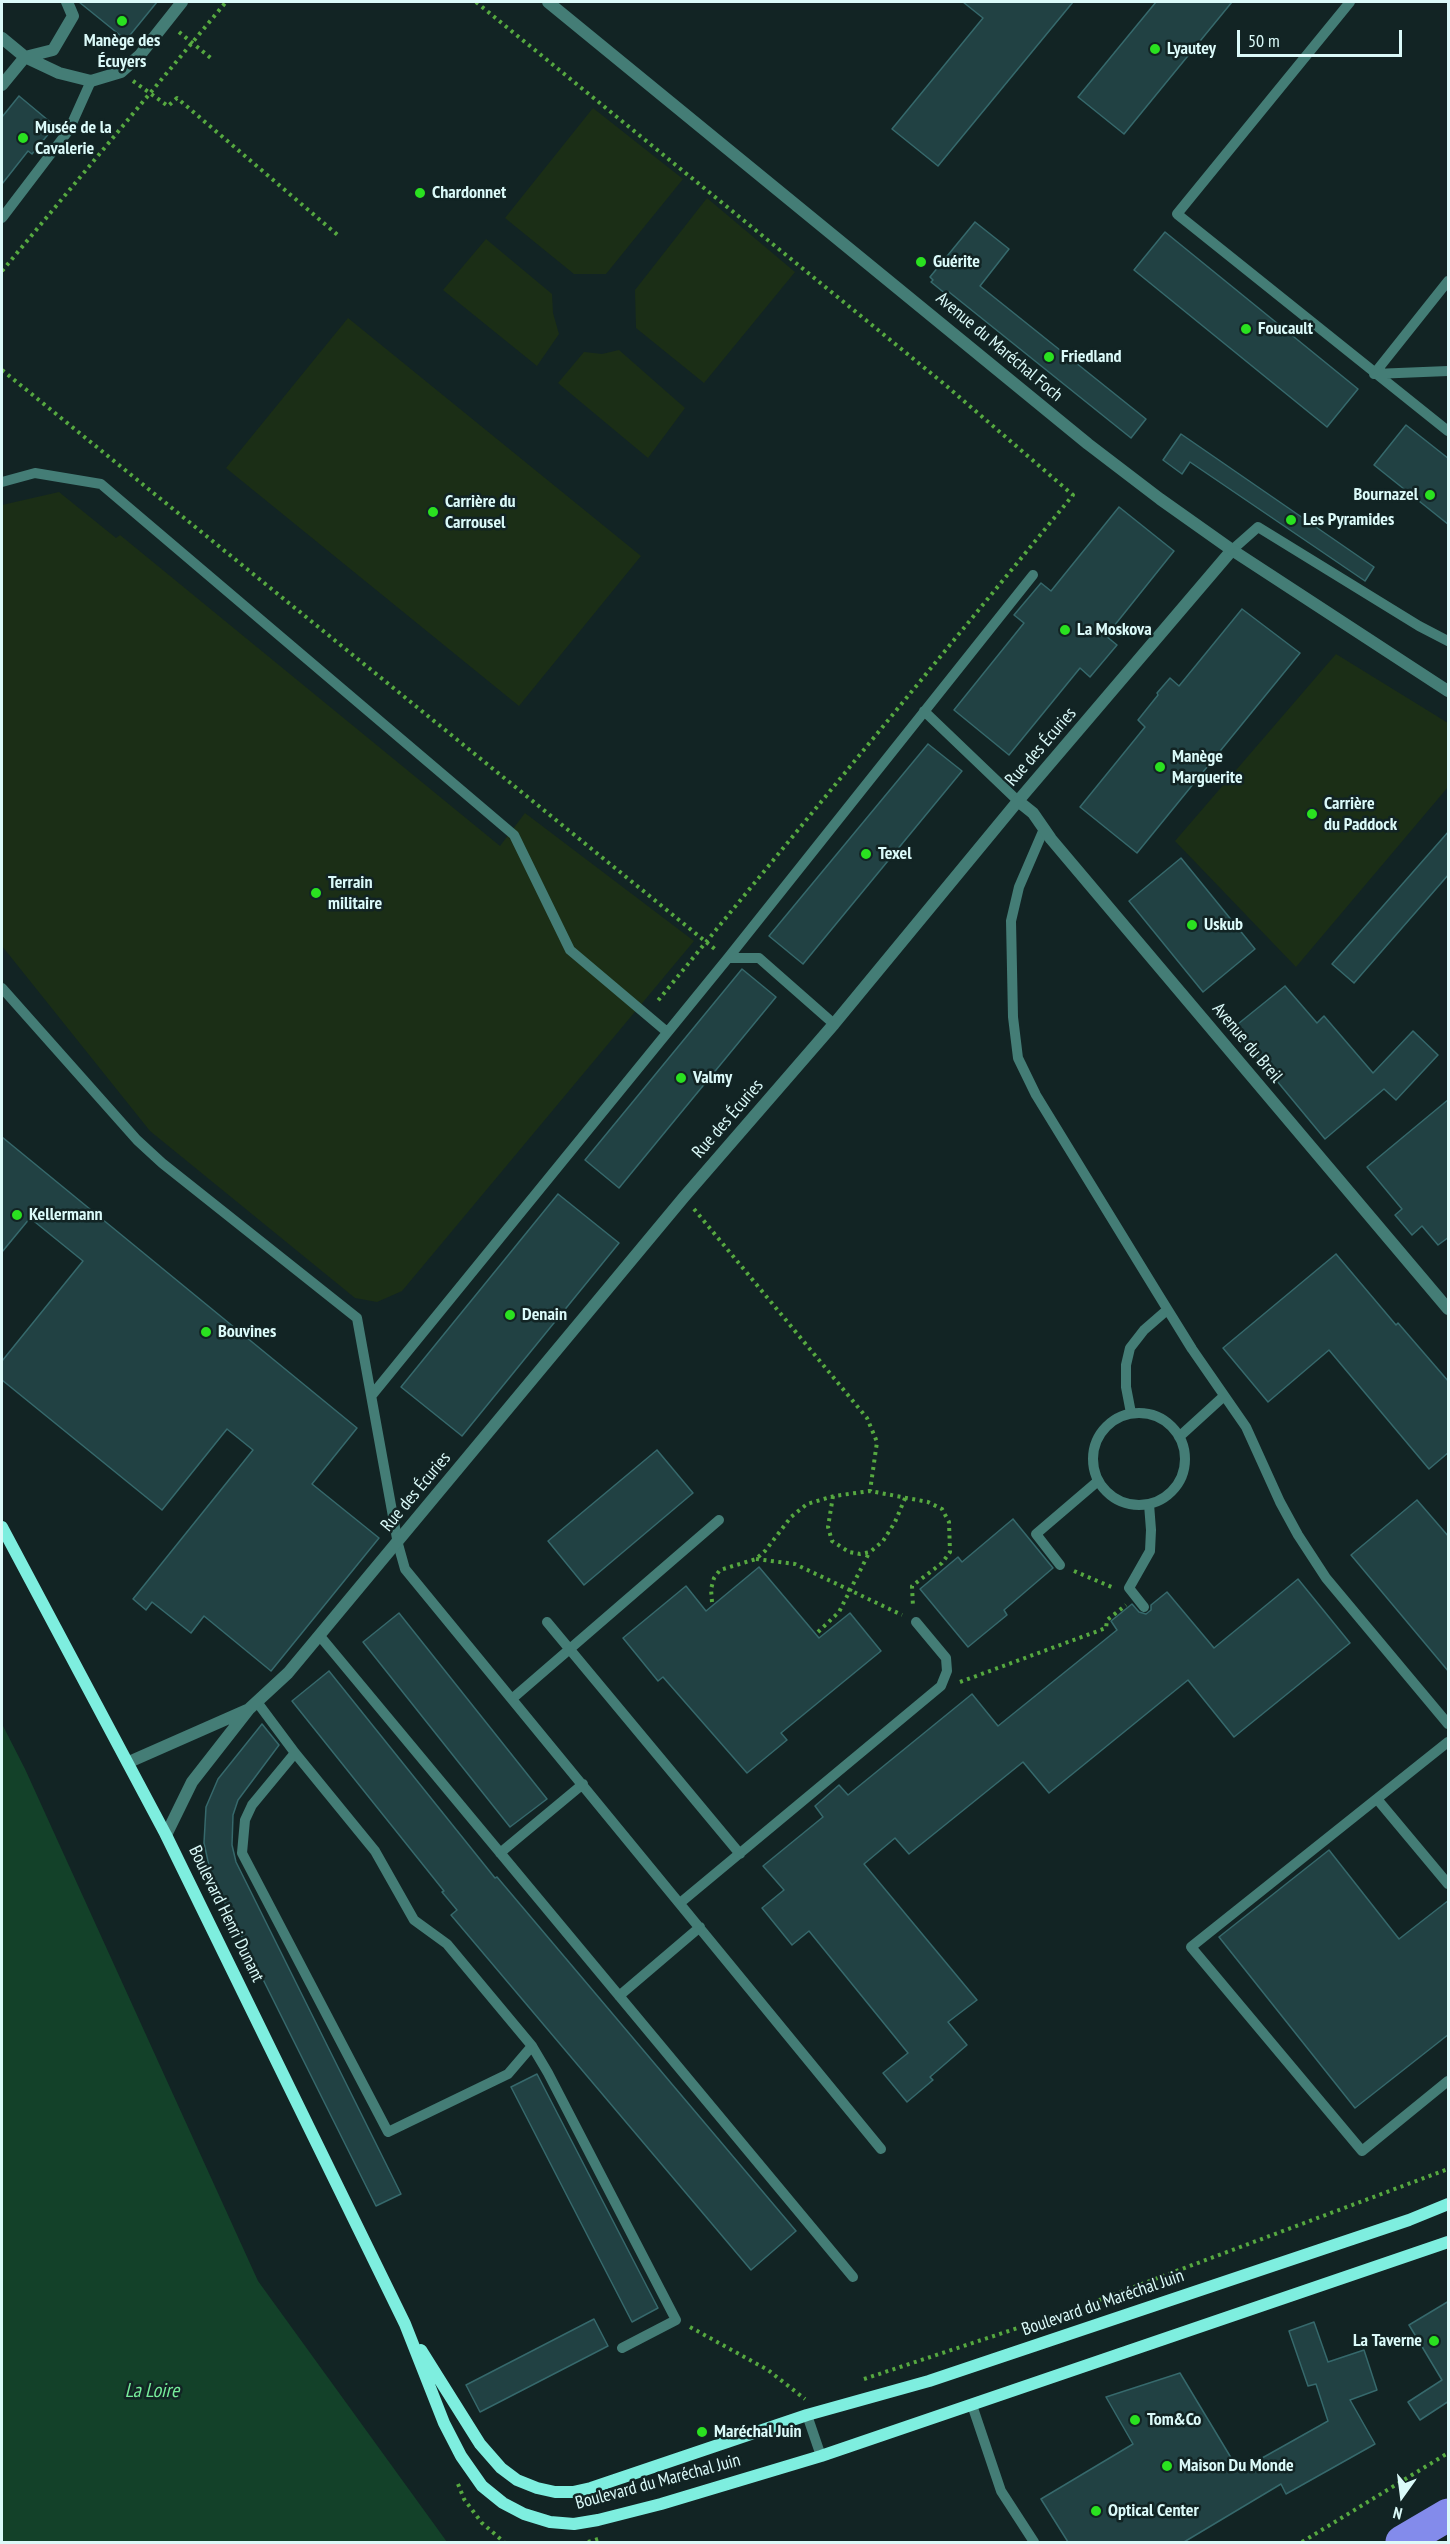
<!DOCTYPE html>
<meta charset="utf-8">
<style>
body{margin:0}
#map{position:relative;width:1450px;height:2544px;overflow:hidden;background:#122424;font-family:"PT Sans Narrow",sans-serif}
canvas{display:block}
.frame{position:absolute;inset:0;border:3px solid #dbfaf9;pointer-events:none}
.north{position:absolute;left:1372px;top:2466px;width:60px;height:60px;-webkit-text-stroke:4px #122424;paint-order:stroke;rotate:194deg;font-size:16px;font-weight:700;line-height:24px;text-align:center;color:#dbfaf9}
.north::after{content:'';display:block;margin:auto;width:21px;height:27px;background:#dbfaf9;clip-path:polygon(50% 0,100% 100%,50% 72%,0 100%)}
.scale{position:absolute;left:1237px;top:30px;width:165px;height:27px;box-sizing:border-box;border:3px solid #dbfaf9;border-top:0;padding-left:8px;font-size:18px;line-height:21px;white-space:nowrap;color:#dbfaf9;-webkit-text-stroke:4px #122424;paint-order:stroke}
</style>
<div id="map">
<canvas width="1450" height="2544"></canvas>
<div class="frame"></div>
<div class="north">N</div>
<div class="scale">50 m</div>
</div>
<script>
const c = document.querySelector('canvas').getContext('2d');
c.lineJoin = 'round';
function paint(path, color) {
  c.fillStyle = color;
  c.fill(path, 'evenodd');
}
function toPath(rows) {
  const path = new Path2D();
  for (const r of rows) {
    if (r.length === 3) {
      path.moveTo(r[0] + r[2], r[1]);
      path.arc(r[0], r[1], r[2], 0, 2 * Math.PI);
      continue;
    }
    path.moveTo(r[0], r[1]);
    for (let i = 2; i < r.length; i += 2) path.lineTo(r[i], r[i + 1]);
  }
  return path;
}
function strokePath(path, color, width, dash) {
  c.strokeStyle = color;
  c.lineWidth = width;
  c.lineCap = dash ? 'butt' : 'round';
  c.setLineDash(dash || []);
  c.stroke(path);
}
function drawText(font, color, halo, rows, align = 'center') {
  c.font = font + ' "PT Sans Narrow",sans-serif';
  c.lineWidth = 5;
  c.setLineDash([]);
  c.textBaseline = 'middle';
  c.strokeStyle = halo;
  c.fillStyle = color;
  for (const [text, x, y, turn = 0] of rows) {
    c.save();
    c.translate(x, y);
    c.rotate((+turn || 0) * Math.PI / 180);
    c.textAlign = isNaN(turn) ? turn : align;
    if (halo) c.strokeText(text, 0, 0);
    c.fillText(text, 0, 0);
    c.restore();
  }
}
const green = toPath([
 [593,108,683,179,606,274,574,274,505,218],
 [707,198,795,272,704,383,636,328,635,290],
 [486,239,552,294,553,313,559,334,537,366,443,290],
 [348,318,641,556,519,706,226,468],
 [619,350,685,408,648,458,558,383,584,352,602,354],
 [59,492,116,538,120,535,500,846,525,813,694,941,402,1291,377,1302,355,1298,150,1131,2,946,2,505],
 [1336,654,1448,723,1448,787,1296,967,1175,841]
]);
const water = toPath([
 [2,1724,25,1769,258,2281,447,2542,2,2542]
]);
const building = toPath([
 [79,2,157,2,126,40,79,2],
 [963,2,1073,2,938,166,892,129,983,18,963,2],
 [1156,2,1232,2,1124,134,1078,97,1156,2],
 [19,96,55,126,32,154,28,151,2,184,2,117,19,96],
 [975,222,1009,249,980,286,1146,419,1131,438,949,292,947,295,931,282,933,280,930,277,975,222],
 [1165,232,1358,389,1327,427,1134,270,1165,232],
 [1406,425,1449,459,1449,525,1374,465,1406,425],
 [1181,434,1374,567,1365,581,1190,462,1182,474,1163,460,1181,434],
 [1119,507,1174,551,1106,636,1117,645,1090,677,1080,668,1009,755,954,710,1024,623,1014,615,1041,583,1051,591,1119,507],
 [1242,609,1300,653,1137,853,1080,807,1145,727,1138,720,1158,695,1157,693,1170,678,1179,686,1242,609],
 [928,744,962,771,803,964,769,936,928,744],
 [1449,831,1449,874,1354,983,1332,964,1449,831],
 [1181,858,1255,949,1203,992,1129,901,1181,858],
 [742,969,776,997,619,1188,585,1160,742,969],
 [1285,986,1317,1023,1324,1016,1373,1073,1413,1031,1438,1055,1396,1100,1384,1089,1325,1139,1233,1028,1285,986],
 [1449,1099,1449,1237,1438,1245,1422,1226,1412,1235,1395,1215,1402,1209,1367,1167,1449,1099],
 [2,1137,357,1428,312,1484,379,1538,271,1671,204,1616,191,1633,152,1602,146,1610,133,1599,253,1450,227,1429,162,1510,2,1380,2,1361,83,1261,30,1218,2,1252,2,1137],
 [558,1194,619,1243,462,1436,401,1387,558,1194],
 [1336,1254,1396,1325,1398,1323,1449,1382,1449,1452,1429,1469,1329,1350,1268,1402,1223,1348,1336,1254],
 [657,1450,693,1493,584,1585,548,1541,657,1450],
 [1417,1500,1449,1537,1449,1672,1351,1555,1417,1500],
 [1013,1519,1053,1568,1004,1610,1007,1615,968,1647,920,1589,958,1557,962,1562,1013,1519],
 [759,1567,819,1638,850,1613,881,1651,781,1733,787,1740,747,1773,663,1677,658,1681,623,1638,686,1586,706,1611,759,1567],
 [1298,1579,1350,1643,1234,1737,1188,1680,1049,1793,1023,1762,909,1854,895,1838,864,1864,977,2000,948,2022,967,2045,930,2077,933,2080,907,2102,883,2073,908,2053,809,1931,792,1945,762,1908,784,1890,763,1866,823,1817,815,1806,839,1785,848,1795,972,1694,998,1726,1117,1630,1111,1621,1132,1604,1139,1612,1146,1614,1151,1610,1151,1605,1167,1592,1214,1648,1298,1579],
 [399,1613,547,1799,510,1827,363,1642,399,1613],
 [329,1671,495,1878,497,1877,796,2231,751,2270,451,1915,457,1910,442,1892,444,1891,292,1701,329,1671],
 [262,1724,279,1745,238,1800,233,1815,232,1845,236,1862,401,2194,376,2206,211,1875,204,1843,206,1807,218,1779,262,1724],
 [1329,1850,1399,1939,1449,1900,1449,2034,1355,2108,1219,1937,1329,1850],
 [537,2074,658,2308,632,2322,511,2087,537,2074],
 [1449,2301,1449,2401,1420,2420,1408,2402,1442,2380,1409,2325,1449,2301],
 [594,2319,608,2346,480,2412,466,2385,594,2319],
 [1314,2322,1328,2362,1364,2350,1377,2390,1350,2400,1375,2444,1286,2494,1281,2484,1184,2542,1068,2542,1041,2499,1133,2444,1106,2397,1180,2373,1239,2471,1328,2421,1316,2384,1308,2386,1289,2331,1314,2322]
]);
const path = toPath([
 [476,2,943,383,1073,495,656,1003],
 [179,32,212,59],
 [133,81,168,106,177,98,340,237],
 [2,271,226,2],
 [2,370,716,950],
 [694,1209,867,1418,877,1442,870,1491],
 [833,1496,828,1527,832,1541,849,1552,860,1554,870,1552,883,1541,895,1522,906,1496],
 [756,1559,795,1564,902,1615],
 [1074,1571,1114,1588],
 [712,1602,711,1589,714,1578,720,1570,756,1559,765,1551,791,1517,807,1504,834,1496,870,1491,928,1502,942,1509,949,1522,950,1552,942,1563,912,1586,913,1607],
 [818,1632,839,1612,869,1553],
 [960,1682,1106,1628,1107,1620,1126,1605],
 [690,2327,768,2370,805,2399],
 [864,2379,1078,2308,1448,2169],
 [458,2484,464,2499,482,2523,504,2542],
 [588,2542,601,2538],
 [1302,2542,1448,2453]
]);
const service = toPath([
 [1350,2,1177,214,1448,431],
 [2,218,69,130,91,81],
 [1374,374,1448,281],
 [1374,374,1448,371],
 [2,482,35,473,101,484,514,835,570,950,667,1032],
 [1232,550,1258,527,1419,626,1448,641],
 [924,711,1018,801],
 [1044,829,1019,887,1011,921,1013,1017,1018,1058,1036,1095,1158,1294,1192,1349,1246,1427,1280,1502,1298,1535,1326,1578,1448,1724],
 [728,958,759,958,834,1024],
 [2,988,137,1140,162,1163,357,1318,398,1544,405,1569,881,2149],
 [372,1395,728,958,1033,575],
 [1139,1459,46],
 [1131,1413,1126,1387,1126,1365,1130,1348,1144,1330,1167,1310],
 [1179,1437,1224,1396],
 [1060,1565,1036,1534,1098,1481],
 [1144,1607,1129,1588,1150,1551,1151,1530,1149,1504],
 [547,1622,740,1854],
 [319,1635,853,2277],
 [513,1698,719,1520],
 [257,1702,295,1753,375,1851,414,1920,447,1944,532,2046,508,2074,388,2132,242,1853,245,1820,252,1805,295,1753],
 [1448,1742,1191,1947,1362,2151,1448,2081],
 [1377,1799,1448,1884],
 [500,1853,583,1784],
 [680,1903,941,1686,947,1671,946,1658,916,1622],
 [619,1996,700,1927],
 [532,2046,548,2073,676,2320,622,2348],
 [972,2405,1001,2491,1034,2542],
 [807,2415,821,2456]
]);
const minor = toPath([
 [2,38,25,57,59,73,91,81,121,72,140,55,182,2],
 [25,57,53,50,73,16,67,2],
 [2,85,25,57],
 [1018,801,1033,813,1051,839,1448,1309],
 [129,1762,247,1710],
 [166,1835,192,1782,249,1709,288,1673,684,1197,834,1024,1018,801,1232,550]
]);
const tertiary = toPath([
 [548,2,1088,444,1160,499,1232,550,1448,691]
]);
const secondary = toPath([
 [2,1527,166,1835,405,2324,444,2423,461,2456,482,2486,503,2503,524,2514,550,2522,574,2524,598,2520,661,2504,821,2456,1448,2242],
 [421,2350,480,2444,501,2468,517,2480,537,2488,555,2492,573,2492,591,2488,807,2415,929,2381,1409,2220,1448,2204]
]);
const trunk = toPath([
 [1402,2542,1448,2515]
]);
const markers = [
 [122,21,6,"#2ae120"],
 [1155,49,6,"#2ae120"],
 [23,138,6,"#2ae120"],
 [420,193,6,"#2ae120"],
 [921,262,6,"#2ae120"],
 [1246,329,6,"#2ae120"],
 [1049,357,6,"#2ae120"],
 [1430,495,6,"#2ae120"],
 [433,512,6,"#2ae120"],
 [1291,520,6,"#2ae120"],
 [1065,630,6,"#2ae120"],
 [1160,767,6,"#2ae120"],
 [1312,814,6,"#2ae120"],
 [866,854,6,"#2ae120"],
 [316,893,6,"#2ae120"],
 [1192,925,6,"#2ae120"],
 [681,1078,6,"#2ae120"],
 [17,1215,6,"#2ae120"],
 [510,1315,6,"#2ae120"],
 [206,1332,6,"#2ae120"],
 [1434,2341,6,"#2ae120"],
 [1135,2420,6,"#2ae120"],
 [702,2432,6,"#2ae120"],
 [1167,2466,6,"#2ae120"],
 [1096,2511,6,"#2ae120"]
];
const poiNames = [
 ["Manège des",122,41,"center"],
 ["Écuyers",122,62,"center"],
 ["Lyautey",1167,49],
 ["Musée de la",35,128],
 ["Cavalerie",35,149],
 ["Chardonnet",432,193],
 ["Guérite",933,262],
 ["Foucault",1258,329],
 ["Friedland",1061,357],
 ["Bournazel",1418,495,"right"],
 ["Carrière du",445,502],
 ["Carrousel",445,523],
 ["Les Pyramides",1303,520],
 ["La Moskova",1077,630],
 ["Manège",1172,757],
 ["Marguerite",1172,778],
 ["Carrière",1324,804],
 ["du Paddock",1324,825],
 ["Texel",878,854],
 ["Terrain",328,883],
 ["militaire",328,904],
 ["Uskub",1204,925],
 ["Valmy",693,1078],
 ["Kellermann",29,1215],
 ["Denain",522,1315],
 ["Bouvines",218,1332],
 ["La Taverne",1422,2341,"right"],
 ["Tom&Co",1147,2420],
 ["Maréchal Juin",714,2432],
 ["Maison Du Monde",1179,2466],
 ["Optical Center",1108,2511]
];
const streetNames = [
 ["Avenue du Maréchal Foch",999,347,40],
 ["Rue des Écuries",1041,747,-49],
 ["Avenue du Breil",1247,1043,50],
 ["Rue des Écuries",728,1119,-49],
 ["Rue des Écuries",416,1492,-50],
 ["Boulevard Henri Dunant",226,1914,64],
 ["Boulevard du Maréchal Juin",1103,2303,-19],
 ["Boulevard du Maréchal Juin",658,2482,-15]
];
const waterNames = [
 ["La Loire",152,2391]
];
paint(green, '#1b2e16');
paint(water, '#134129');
paint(building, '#214143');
strokePath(building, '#36696c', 1.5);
strokePath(path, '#56a940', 4, [3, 4.5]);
strokePath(service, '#447d76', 10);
strokePath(minor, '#447d76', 12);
strokePath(tertiary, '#447d76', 12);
strokePath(secondary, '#7eeedf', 12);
strokePath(trunk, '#838beb', 33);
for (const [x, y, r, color] of markers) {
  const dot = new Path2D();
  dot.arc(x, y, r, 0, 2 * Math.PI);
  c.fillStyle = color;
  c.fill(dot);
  strokePath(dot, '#122424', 2);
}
drawText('bold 18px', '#dbfaf9', '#122424', poiNames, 'left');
drawText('18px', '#dbfaf9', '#122424', streetNames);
drawText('italic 20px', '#76ec9b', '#122424', waterNames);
</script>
